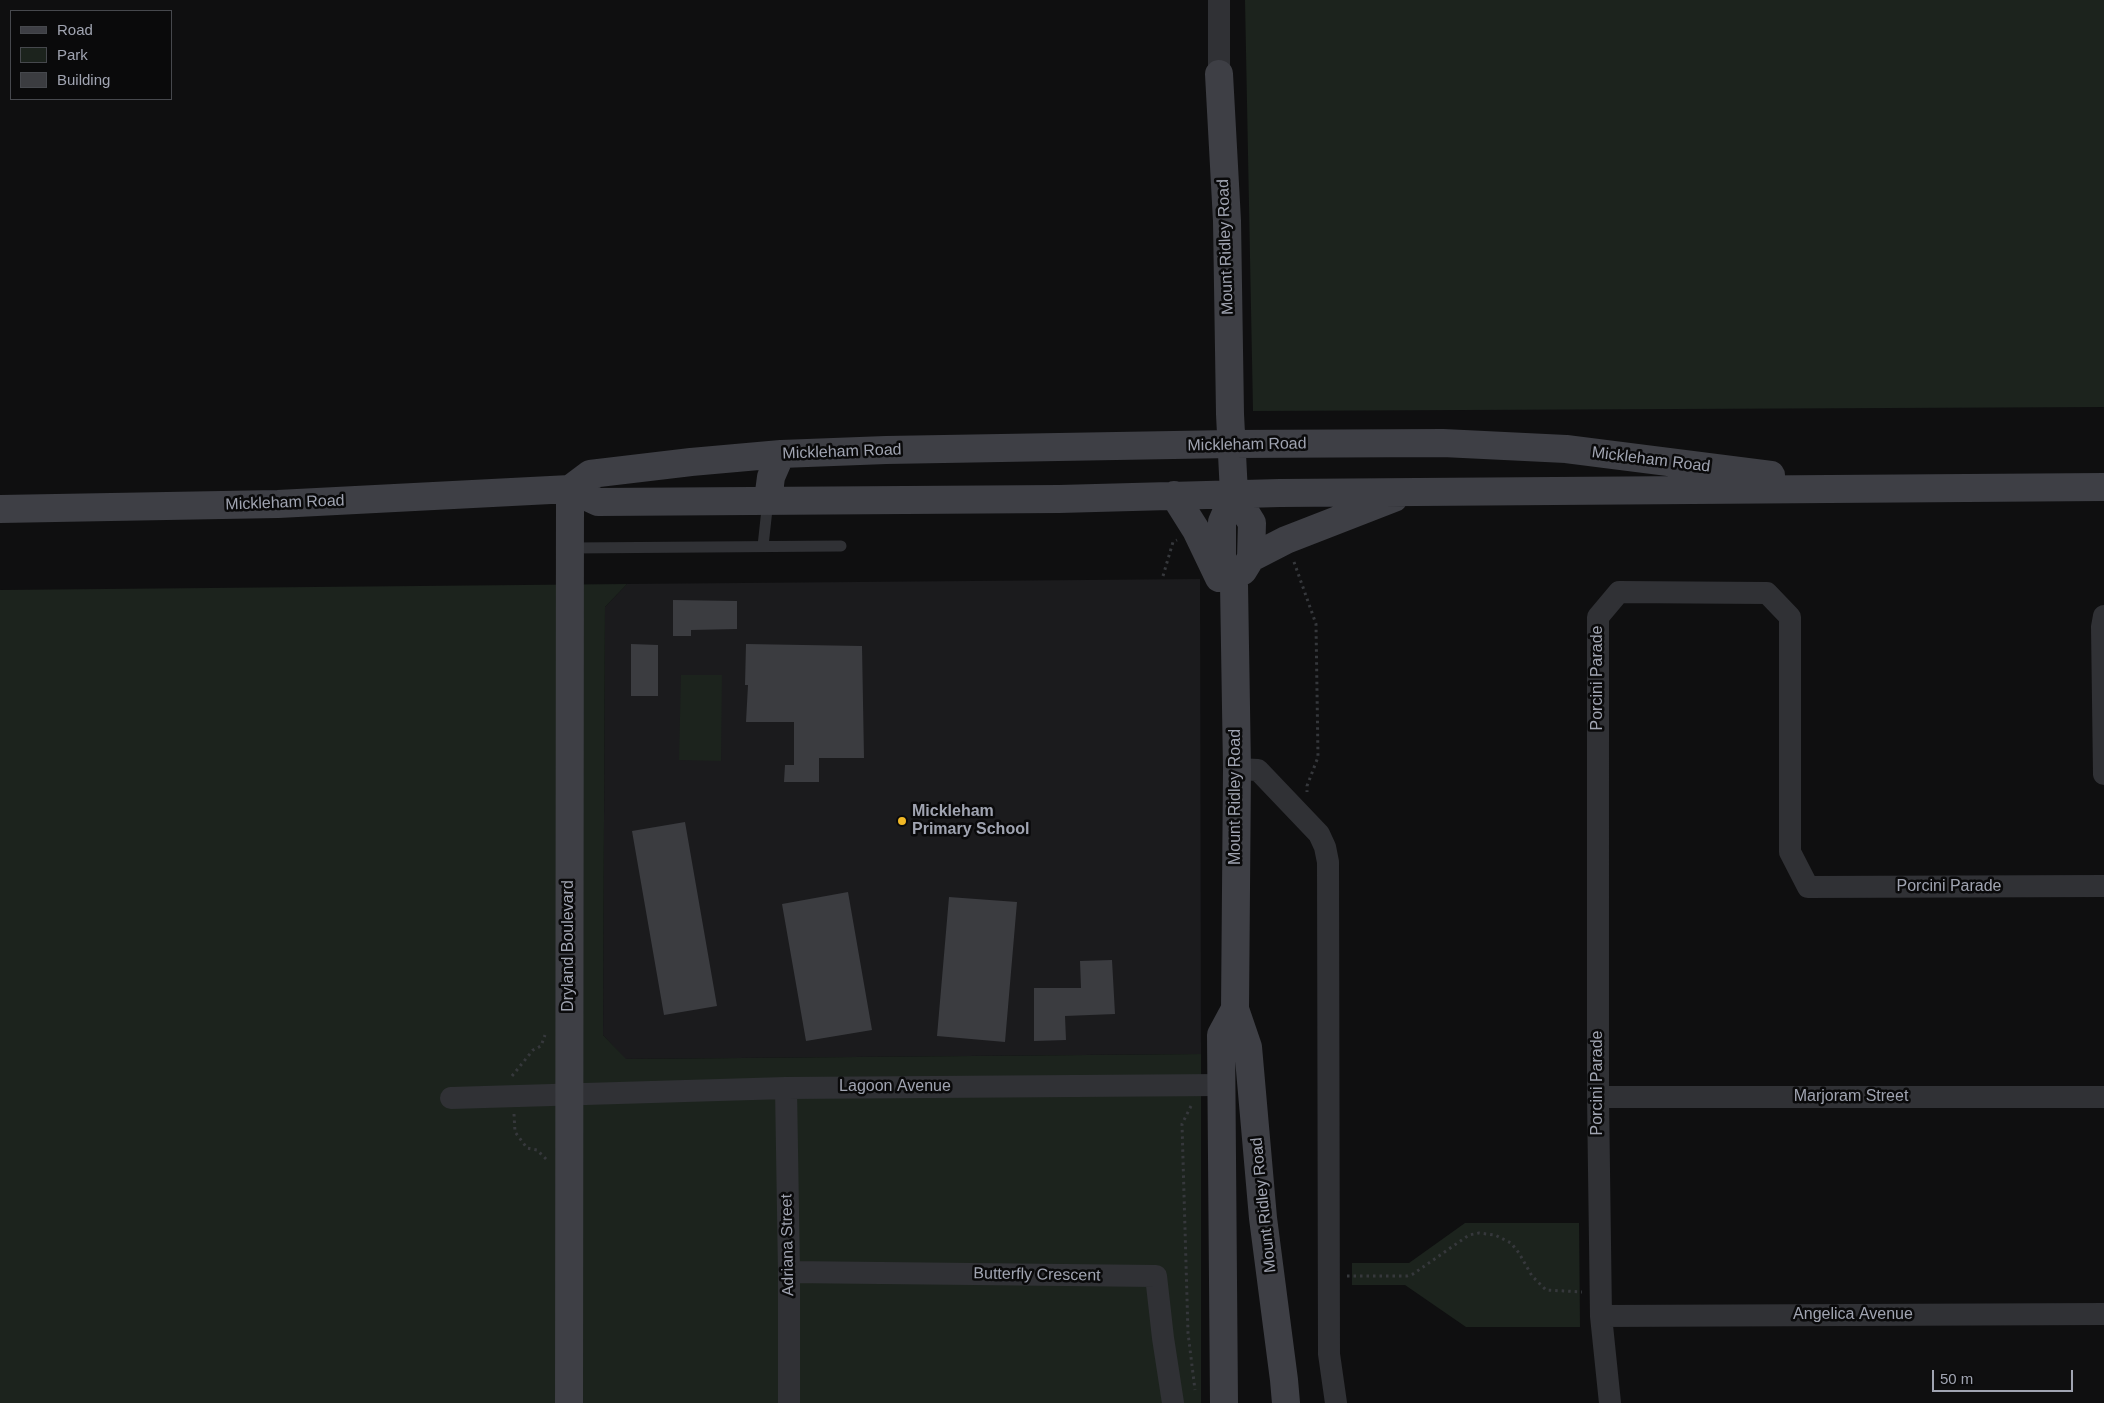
<!DOCTYPE html>
<style>
body{margin:0}
#map{position:relative;width:2104px;height:1403px;overflow:hidden;background:#0f0f10;font-family:Arial,sans-serif}
canvas{display:block}
.legend{position:absolute;left:10px;top:10px;width:162px;height:90px;box-sizing:border-box;background:#0a0a0b;border:1px solid #46484d;margin:0;padding:6px 9px;list-style:none;font-size:15px;color:#a0a4b1}
.legend li{display:flex;align-items:center;gap:10px;height:25px}
.legend b{width:25px;border:1px solid #46484d}
.scale{position:absolute;left:1932px;top:1370px;width:141px;height:22px;box-sizing:border-box;border:2px solid #a0a4b1;border-top:0;padding-left:6px;font-size:15px;line-height:18px;white-space:nowrap;color:#a0a4b1;-webkit-text-stroke:4px #0a0a0b;paint-order:stroke}
</style>
<div id="map">
<canvas width="2104" height="1403"></canvas>
<ul class="legend">
<li><b style="height:6px;background:#3e3f45"></b>Road</li>
<li><b style="height:14px;background:#1c231d"></b>Park</li>
<li><b style="height:14px;background:#3b3c40"></b>Building</li>
</ul>
<div class="scale">50 m</div>
</div>
<script>
const c = document.querySelector('canvas').getContext('2d');
c.lineJoin = 'round';
function paint(path, color) {
  c.fillStyle = color;
  c.fill(path, 'evenodd');
}
function toPath(rows) {
  const path = new Path2D();
  for (const r of rows) {
    path.moveTo(r[0], r[1]);
    for (let i = 2; i < r.length; i += 2) path.lineTo(r[i], r[i + 1]);
  }
  return path;
}
function strokePath(path, color, width, dash) {
  c.strokeStyle = color;
  c.lineWidth = width;
  c.lineCap = dash ? 'butt' : 'round';
  c.setLineDash(dash || []);
  c.stroke(path);
}
function drawText(font, color, halo, rows, align = 'center') {
  c.font = font + ' Arial,sans-serif';
  c.lineWidth = 5;
  c.setLineDash([]);
  c.textBaseline = 'middle';
  c.strokeStyle = halo;
  c.fillStyle = color;
  for (const [text, x, y, turn = 0] of rows) {
    c.save();
    c.translate(x, y);
    c.rotate((+turn || 0) * Math.PI / 180);
    c.textAlign = isNaN(turn) ? turn : align;
    if (halo) c.strokeText(text, 0, 0);
    c.fillText(text, 0, 0);
    c.restore();
  }
}
const built = toPath([
 [1200,579,1201,1054,625,1059,603,1035,605,607,627,584]
]);
const green = toPath([
 [1245,0,2104,0,2104,407,1253,411],
 [627,584,605,607,603,1035,626,1059,1201,1054,1201,1403,0,1403,0,590],
 [681,675,722,675,721,761,679,760],
 [1465,1223,1579,1223,1580,1327,1466,1327,1405,1285,1352,1285,1352,1263,1409,1263]
]);
const building = toPath([
 [673,600,737,601,737,629,691,630,691,636,673,636],
 [631,644,658,645,658,696,631,696],
 [746,644,862,646,864,758,819,758,819,782,784,782,785,765,794,765,794,722,746,722,748,685,745,685],
 [685,822,717,1006,664,1015,632,831],
 [848,892,872,1030,806,1041,782,904],
 [949,897,1017,902,1005,1042,937,1036],
 [1112,960,1115,1014,1065,1016,1066,1040,1034,1041,1034,988,1081,988,1080,961]
]);
const path = toPath([
 [1294,562,1316,624,1318,757,1307,786,1307,792],
 [1163,576,1173,542,1177,540],
 [512,1076,533,1050,541,1046,545,1035],
 [1191,1106,1182,1124,1188,1333,1195,1390],
 [514,1114,515,1132,527,1148,537,1150,547,1160],
 [1347,1276,1407,1276,1413,1274,1469,1235,1479,1233,1495,1235,1511,1243,1519,1253,1532,1276,1546,1290,1582,1292]
]);
const lane = toPath([
 [763,546,768,500],
 [571,548,841,546]
]);
const street = toPath([
 [1219,0,1219,74],
 [2104,616,2102,627,2104,774],
 [1237,769,1258,770,1319,834,1325,847,1328,862,1329,1354,1336,1403],
 [786,1088,789,1272,789,1403],
 [1598,1097,2104,1097],
 [451,1098,786,1088,1220,1085],
 [789,1272,1156,1276,1163,1338,1173,1403],
 [1601,1316,2104,1314],
 [1610,1403,1601,1316,1598,1097,1598,617,1619,592,1767,593,1790,617,1790,852,1808,887,2104,886]
]);
const secondary = toPath([
 [1219,74,1227,221,1230,414,1234,494,1222,522,1222,560,1234,584,1237,769,1235,1009,1248,1047,1263,1218,1284,1380,1286,1403],
 [570,489,590,474,691,462,781,454,886,450,1231,444,1443,443,1566,449,1771,475],
 [1234,494,1252,523,1251,558,1243,571],
 [1174,495,1196,530,1219,578],
 [768,500,771,477,781,454],
 [0,509,278,504,570,489,598,502,1059,499,1280,493,2104,487],
 [1251,558,1286,540,1394,498],
 [569,1403,570,489],
 [1224,1403,1221,1035,1235,1009]
]);
const markers = [
 [902,821,5,"#f1b826"]
];
const streetNames = [
 ["Mount Ridley Road",1226,247,-92],
 ["Mickleham Road",1247,445,-1],
 ["Mickleham Road",842,452,-2],
 ["Mickleham Road",1651,460,7],
 ["Mickleham Road",285,503,-2],
 ["Porcini Parade",1598,678,-90],
 ["Mount Ridley Road",1236,797,-90],
 ["Porcini Parade",1949,887],
 ["Dryland Boulevard",569,946,-90],
 ["Porcini Parade",1598,1083,-90],
 ["Lagoon Avenue",895,1087],
 ["Marjoram Street",1851,1097],
 ["Mount Ridley Road",1264,1205,-96],
 ["Adriana Street",788,1245,-91],
 ["Butterfly Crescent",1037,1275,1],
 ["Angelica Avenue",1853,1315]
];
const poiNames = [
 ["Mickleham",912,812],
 ["Primary School",912,830]
];
paint(built, '#1b1b1d');
paint(green, '#1c231d');
paint(building, '#3b3c40');
strokePath(path, '#36383c', 3, [2.5, 4]);
strokePath(lane, '#303135', 11);
strokePath(street, '#303135', 22);
strokePath(secondary, '#3e3f45', 28);
for (const [x, y, r, color] of markers) {
  const dot = new Path2D();
  dot.arc(x, y, r, 0, 2 * Math.PI);
  c.fillStyle = color;
  c.fill(dot);
  strokePath(dot, '#0a0a0b', 2);
}
drawText('16px', '#a0a4b1', '#0a0a0b', streetNames);
drawText('bold 16px', '#a0a4b1', '#0a0a0b', poiNames, 'left');
</script>
